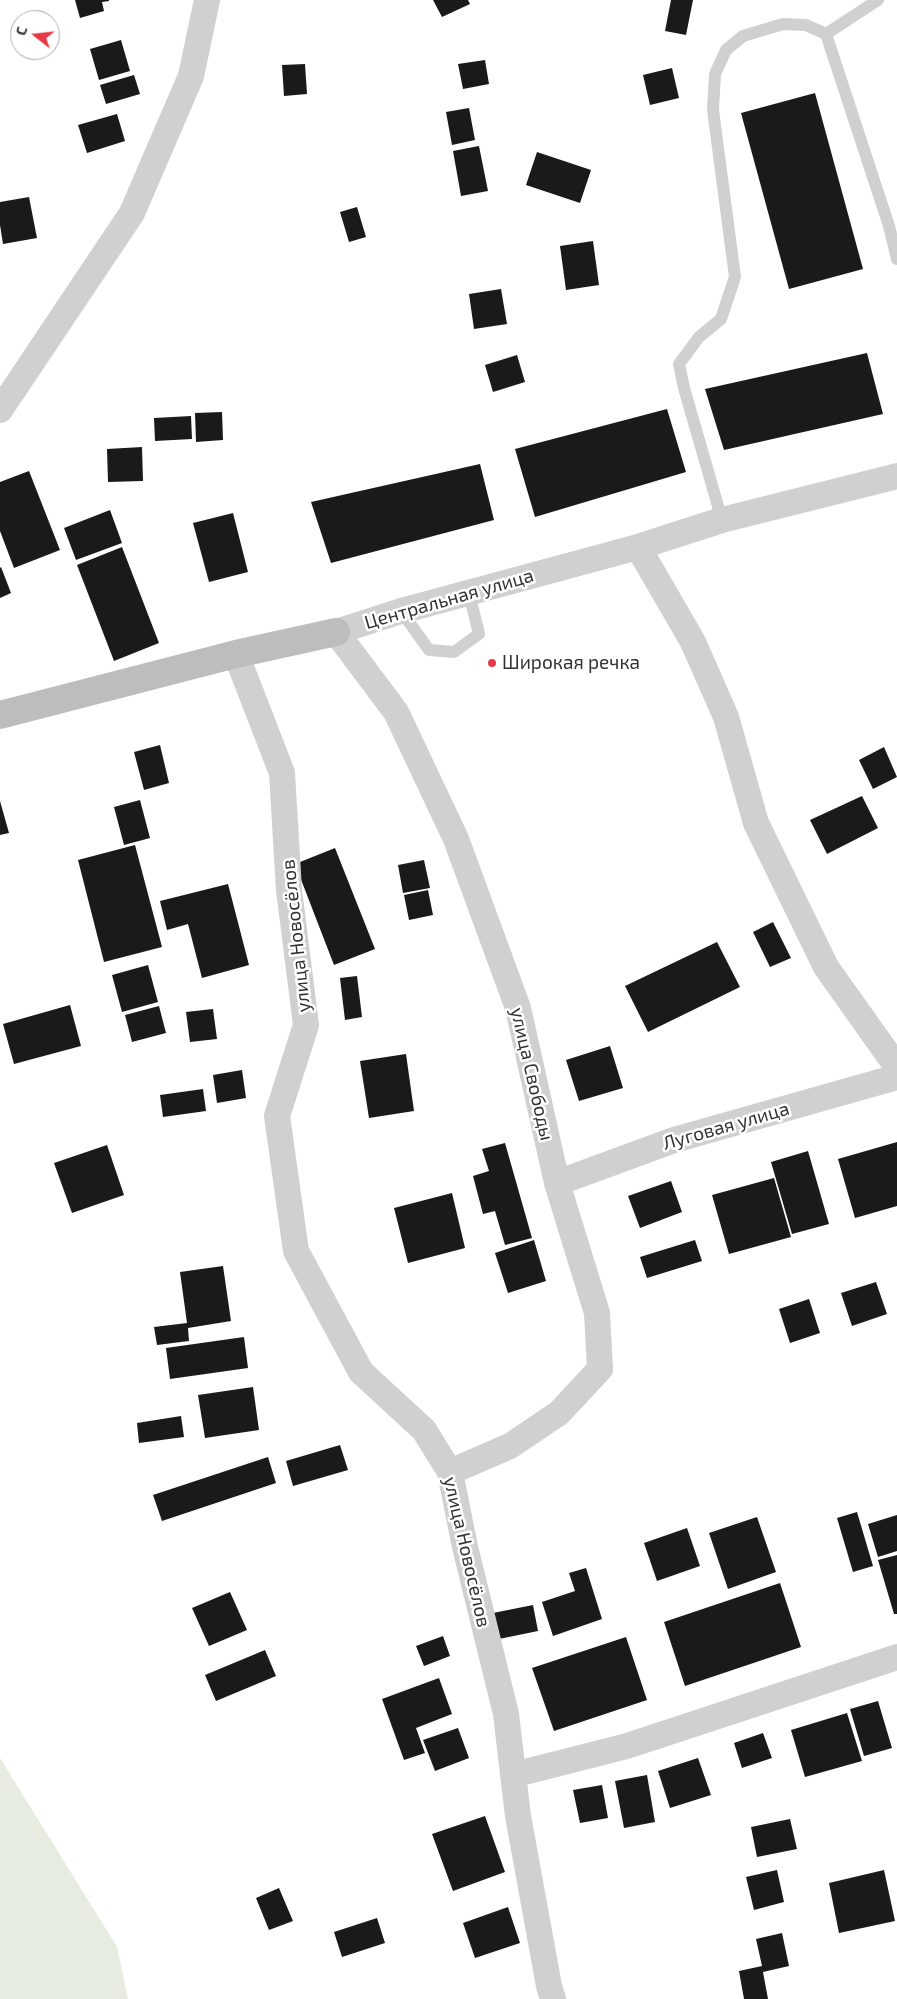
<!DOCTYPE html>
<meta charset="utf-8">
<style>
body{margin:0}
#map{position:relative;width:897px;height:1999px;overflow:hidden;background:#fff;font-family:"Exo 2",sans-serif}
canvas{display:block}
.north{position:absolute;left:10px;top:10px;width:50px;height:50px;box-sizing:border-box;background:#fff;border:1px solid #adadad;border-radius:50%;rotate:286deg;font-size:14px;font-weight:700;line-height:20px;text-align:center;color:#333}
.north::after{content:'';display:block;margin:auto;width:18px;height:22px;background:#e63946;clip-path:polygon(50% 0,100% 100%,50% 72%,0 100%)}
</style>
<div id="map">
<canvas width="897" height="1999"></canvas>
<div class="north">С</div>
</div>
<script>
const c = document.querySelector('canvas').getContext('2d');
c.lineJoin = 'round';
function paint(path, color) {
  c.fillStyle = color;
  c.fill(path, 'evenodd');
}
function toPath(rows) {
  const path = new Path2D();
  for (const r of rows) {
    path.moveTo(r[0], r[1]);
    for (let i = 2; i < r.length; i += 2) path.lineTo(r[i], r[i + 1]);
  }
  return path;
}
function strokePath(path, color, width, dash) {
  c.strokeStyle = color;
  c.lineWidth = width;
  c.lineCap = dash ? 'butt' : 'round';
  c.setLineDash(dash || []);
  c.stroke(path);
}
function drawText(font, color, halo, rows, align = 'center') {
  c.font = font + ' "Exo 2",sans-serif';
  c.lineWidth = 5;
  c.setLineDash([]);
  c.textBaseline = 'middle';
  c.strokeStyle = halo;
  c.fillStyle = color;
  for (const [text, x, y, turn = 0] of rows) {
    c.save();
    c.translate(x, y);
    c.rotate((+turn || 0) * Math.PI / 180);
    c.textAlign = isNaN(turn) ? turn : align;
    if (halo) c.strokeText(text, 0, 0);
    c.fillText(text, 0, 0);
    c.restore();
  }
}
const green = toPath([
 [0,1758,117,1947,128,1999,0,1999]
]);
const building = toPath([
 [75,0,109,0,109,1,102,2,104,11,80,18],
 [433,0,468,0,470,4,442,17],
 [671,0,693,0,686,35,665,31],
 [121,40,130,71,99,80,90,49],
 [485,60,489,84,463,89,458,64],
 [305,64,307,94,284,96,282,65],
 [672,68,679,98,650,105,643,75],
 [134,75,140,94,106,104,100,85],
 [815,93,863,269,789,289,741,113],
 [469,108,475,140,452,145,446,112],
 [117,114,125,141,87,153,78,125],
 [479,146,488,191,461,196,453,151],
 [537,152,591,170,580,203,526,185],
 [29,197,37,238,3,244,0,225,0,202],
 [357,207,366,237,349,242,340,212],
 [593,241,599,285,566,290,560,246],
 [501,289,507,324,474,329,469,294],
 [867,353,883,414,724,450,705,389],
 [517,355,525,382,493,392,485,365],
 [667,409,686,472,535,517,515,449],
 [222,412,223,440,196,442,195,413],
 [191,416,192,439,155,441,154,418],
 [142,447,143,481,108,482,107,449],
 [480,464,494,520,331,563,311,502],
 [29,471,60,550,14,568,0,531,0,482],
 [110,510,122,543,76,560,64,528],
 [233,513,248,572,209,582,193,523],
 [122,547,159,643,114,661,77,565],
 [1,567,11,593,0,598,0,568],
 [160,745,169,783,144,790,134,752],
 [884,747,897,777,873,789,859,760],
 [862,796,878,828,827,854,810,820],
 [140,800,150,838,124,845,114,807],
 [0,801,9,833,0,835],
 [135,845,162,947,104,962,78,860],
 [335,848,375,949,334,965,295,864],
 [424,860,430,888,403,893,398,865],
 [228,884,249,965,202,978,188,924,167,930,160,901],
 [428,890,433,915,409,920,404,895],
 [773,922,791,958,770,967,753,932],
 [717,942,740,987,648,1032,625,986],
 [148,965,158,1002,122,1012,112,975],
 [357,976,362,1017,345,1020,340,978],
 [70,1005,81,1046,14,1064,3,1024],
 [159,1006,166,1033,132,1042,125,1015],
 [213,1009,217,1039,190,1042,186,1012],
 [610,1046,623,1088,579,1101,566,1060],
 [406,1054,414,1111,369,1118,360,1061],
 [242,1070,246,1098,217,1103,213,1075],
 [203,1089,206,1111,163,1117,160,1095],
 [897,1142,897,1206,855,1218,838,1159],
 [505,1143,532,1238,505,1245,495,1211,483,1214,473,1176,489,1171,482,1149],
 [107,1145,124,1195,72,1213,54,1163],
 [808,1151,829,1224,792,1234,771,1162],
 [774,1178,791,1237,729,1254,712,1195],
 [671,1181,682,1212,640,1228,628,1196],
 [452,1193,465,1248,408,1263,394,1208],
 [534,1240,546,1281,508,1293,495,1253],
 [695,1240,702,1261,647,1278,640,1257],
 [223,1266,231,1321,188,1328,189,1341,157,1345,154,1327,187,1323,180,1272],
 [876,1282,887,1314,852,1326,841,1293],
 [809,1299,820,1333,790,1343,779,1309],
 [244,1337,248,1368,170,1379,166,1348],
 [253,1387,259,1430,205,1438,198,1395],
 [181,1416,184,1437,139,1443,137,1423],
 [340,1445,348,1470,293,1486,286,1461],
 [268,1457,276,1483,162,1521,153,1495],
 [857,1512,873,1566,853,1572,837,1518],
 [897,1515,897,1551,878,1557,868,1524],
 [757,1517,776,1572,728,1589,709,1533],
 [687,1528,700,1566,657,1581,644,1543],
 [897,1555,897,1614,894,1614,878,1560],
 [586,1568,602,1619,553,1636,542,1602,575,1591,569,1573],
 [780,1583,801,1647,685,1686,664,1622],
 [230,1592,247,1630,209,1646,192,1608],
 [533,1605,538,1631,499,1639,493,1613],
 [443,1636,450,1656,424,1666,416,1646],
 [626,1637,647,1700,554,1731,532,1668],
 [265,1650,276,1676,216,1701,205,1675],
 [439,1678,452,1714,416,1728,425,1753,404,1760,382,1699],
 [878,1701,892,1748,864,1756,850,1709],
 [847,1713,862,1761,805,1777,791,1730],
 [458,1728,469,1758,435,1771,423,1740],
 [763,1733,772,1758,742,1768,734,1743],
 [698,1758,711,1795,670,1808,658,1771],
 [647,1775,655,1822,624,1828,615,1781],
 [602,1785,608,1818,580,1823,573,1790],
 [485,1816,505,1872,453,1891,432,1834],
 [790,1819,797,1849,757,1857,751,1827],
 [777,1870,784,1902,754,1910,746,1877],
 [884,1870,895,1921,839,1933,829,1883],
 [279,1888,293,1921,269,1930,256,1898],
 [508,1907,520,1943,475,1958,463,1923],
 [377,1918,385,1943,342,1957,334,1932],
 [782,1933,789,1966,763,1972,768,1999,744,1999,739,1971,762,1966,756,1939]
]);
const lane = toPath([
 [826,34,878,0],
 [722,520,684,388,679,364,699,337,721,319,735,277,713,110,715,74,726,50,743,36,783,24,806,25,826,34,889,226,897,259],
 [401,611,429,650,454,652,479,634,469,593]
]);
const street = toPath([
 [0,410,132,213,191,76,207,0],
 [638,547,693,642,726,717,756,823,826,967,897,1067],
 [236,654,282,773,289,890,306,1025,277,1116,296,1251,361,1372,424,1430,450,1472,465,1547,506,1714,518,1816,549,1986,553,1999],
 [557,1183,674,1140,897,1077],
 [450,1472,510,1446,559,1413,600,1369,597,1313,557,1183,518,1008,456,839,396,712,336,632,401,611,638,547,722,520,897,476],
 [513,1775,627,1746,897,1657]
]);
const secondary = toPath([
 [0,715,236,654,336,632]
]);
const markers = [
 [492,663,5,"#e63946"]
];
const streetNames = [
 ["Центральная улица",449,599,-16],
 ["улица Новосёлов",296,936,-96],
 ["улица Свободы",532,1074,77],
 ["Луговая улица",726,1126,-16],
 ["улица Новосёлов",467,1552,77]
];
const poiNames = [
 ["Широкая речка",502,663]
];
paint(green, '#e6ecdf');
paint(building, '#1a1a1a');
strokePath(lane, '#d0d0d0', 12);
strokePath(street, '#d0d0d0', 26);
strokePath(secondary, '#bdbdbd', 28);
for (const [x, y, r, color] of markers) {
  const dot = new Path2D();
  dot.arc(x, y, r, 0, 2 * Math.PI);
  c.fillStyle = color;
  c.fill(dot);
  strokePath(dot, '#fff', 2);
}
drawText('19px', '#333', '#fff', streetNames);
drawText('19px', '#333', '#fff', poiNames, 'left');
</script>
